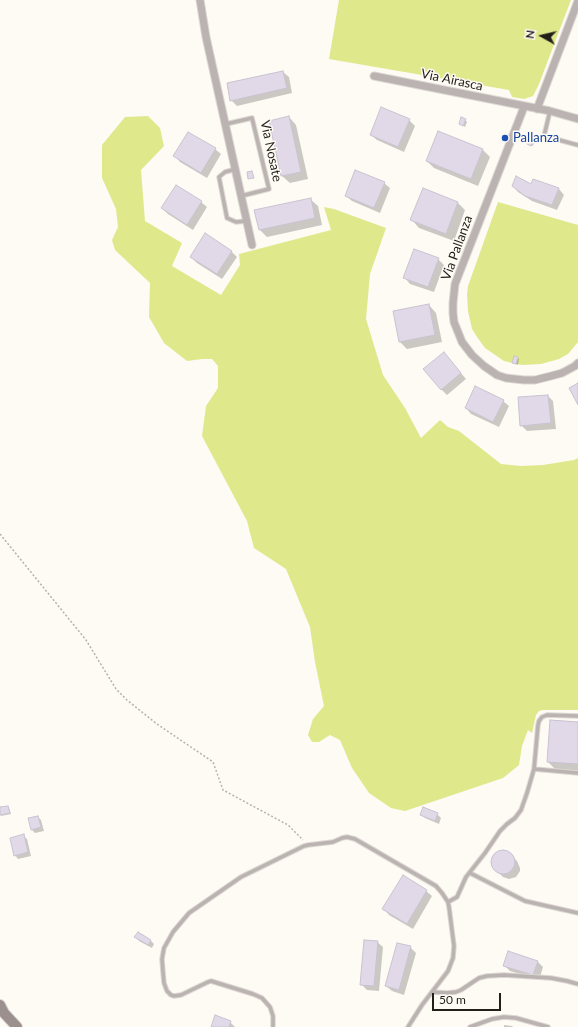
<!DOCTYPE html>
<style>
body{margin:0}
#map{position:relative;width:578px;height:1027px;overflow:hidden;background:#fefaf4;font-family:Lato,sans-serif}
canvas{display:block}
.north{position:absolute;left:522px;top:16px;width:40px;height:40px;-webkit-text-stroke:3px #fefaf4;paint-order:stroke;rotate:278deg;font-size:11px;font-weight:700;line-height:16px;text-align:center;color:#221f1a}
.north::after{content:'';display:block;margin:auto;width:14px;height:18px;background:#221f1a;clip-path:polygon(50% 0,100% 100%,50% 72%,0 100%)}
.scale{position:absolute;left:432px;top:993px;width:69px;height:18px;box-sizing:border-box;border:2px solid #221f1a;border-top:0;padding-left:5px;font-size:12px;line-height:14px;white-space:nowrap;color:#221f1a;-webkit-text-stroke:3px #fefaf4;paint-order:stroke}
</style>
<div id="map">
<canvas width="578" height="1027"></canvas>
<div class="north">N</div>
<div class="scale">50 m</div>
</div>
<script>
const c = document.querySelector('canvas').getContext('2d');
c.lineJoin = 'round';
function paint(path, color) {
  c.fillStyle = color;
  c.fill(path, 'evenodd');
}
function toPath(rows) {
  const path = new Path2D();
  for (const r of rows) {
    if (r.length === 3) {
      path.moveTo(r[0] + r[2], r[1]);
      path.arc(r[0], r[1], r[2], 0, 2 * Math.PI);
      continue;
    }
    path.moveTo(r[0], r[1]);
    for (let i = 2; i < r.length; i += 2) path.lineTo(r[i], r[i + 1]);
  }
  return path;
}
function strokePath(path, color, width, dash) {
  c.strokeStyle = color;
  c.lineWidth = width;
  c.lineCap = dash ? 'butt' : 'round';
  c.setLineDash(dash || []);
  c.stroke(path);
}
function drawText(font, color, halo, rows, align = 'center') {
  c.font = font + ' Lato,sans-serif';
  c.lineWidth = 3;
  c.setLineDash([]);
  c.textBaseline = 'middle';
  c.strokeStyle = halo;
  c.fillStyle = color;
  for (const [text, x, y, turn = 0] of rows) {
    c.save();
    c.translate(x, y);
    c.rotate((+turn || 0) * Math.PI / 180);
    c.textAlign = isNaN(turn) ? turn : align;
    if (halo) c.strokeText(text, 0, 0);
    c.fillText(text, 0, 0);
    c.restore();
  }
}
const green = toPath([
 [339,0,571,0,539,84,533,96,524,99,512,97,509,90,329,59],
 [148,116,160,128,164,146,141,170,145,221,182,243,172,266,221,295,240,265,239,254,331,230,324,207,334,209,386,228,370,274,366,319,383,375,405,408,421,438,440,420,448,427,459,431,501,464,521,466,543,465,574,460,578,458,578,710,543,710,539,711,536,715,532,733,528,730,522,746,519,765,503,778,405,811,391,808,369,793,352,768,340,740,330,735,319,742,312,742,308,735,313,719,324,706,315,662,310,627,286,569,254,548,247,521,202,436,206,406,218,388,218,366,212,359,202,359,187,361,164,343,149,317,150,283,115,250,112,240,118,227,116,209,102,178,102,145,125,117],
 [498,202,578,225,578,342,568,354,559,359,541,364,523,365,516,364,518,357,514,356,512,363,504,361,485,348,477,337,472,329,468,311,467,294,468,286]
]);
const shadow = toPath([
 [283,72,289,77,292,93,237,106,231,100],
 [289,117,296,125,308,179,290,183,282,176],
 [409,120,415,126,404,152,377,140,371,135],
 [465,120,467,122,465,127,460,124],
 [534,137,535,138,533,146,529,145,528,144],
 [215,149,221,154,207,178,180,162,175,156],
 [483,150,490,157,478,186,434,168,427,161],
 [384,183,390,188,380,213,352,201,346,196],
 [513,186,531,186,559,189,564,195,557,210,532,201,518,192],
 [423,189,458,203,465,210,454,241,419,228,412,220],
 [310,199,318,206,322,225,267,237,260,230],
 [201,202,207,207,193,230,168,214,162,208],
 [231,251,237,257,222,279,197,263,191,257],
 [438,259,444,265,434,292,410,284,405,278],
 [429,305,436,313,442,342,407,349,400,342],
 [444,353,466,379,447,395,441,389],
 [518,358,519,359,518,365,513,363],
 [548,396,553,401,556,429,527,431,521,425],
 [503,401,509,406,499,427,471,414,466,408],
 [578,723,578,771,556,770,548,762],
 [8,807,9,808,11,814,1,816,0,808],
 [437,814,441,818,439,824,425,818,422,815],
 [38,817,41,820,44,831,35,833,31,829],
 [23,836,27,839,31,856,18,859,15,855],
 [501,852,504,852,511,855,517,861,520,868,520,871,516,877,509,879,503,877,497,871,493,865,492,861,495,855],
 [426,891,432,896,413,929,389,915,384,909],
 [136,937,151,941,154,944,152,948,139,941],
 [377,942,383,947,379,991,367,990,362,985],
 [410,947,416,953,404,995,392,991,386,986],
 [537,961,543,967,539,980,510,971,505,966],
 [230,1022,235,1027,212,1027],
 [504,1025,512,1026,513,1027,504,1027]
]);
const building = toPath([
 [283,71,287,88,230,101,227,83,283,71],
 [381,107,410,119,398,147,370,135,381,107],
 [289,116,301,172,281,176,269,121,289,116],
 [461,117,466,119,463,126,459,124,461,117],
 [438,131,483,149,471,179,426,161,438,131],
 [188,132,216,148,201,173,173,156,188,132],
 [529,134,534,136,531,146,527,144,529,134],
 [355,170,385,182,374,208,345,196,355,170],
 [252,171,254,178,248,179,247,172,252,171],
 [516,176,531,184,533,179,559,188,552,205,525,196,512,186,516,176],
 [176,185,202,201,187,225,161,208,176,185],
 [423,188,458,202,446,234,410,220,423,188],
 [311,198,315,218,259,230,254,210,311,198],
 [205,233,232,251,217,274,190,257,205,233],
 [414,249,439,258,428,287,403,278,414,249],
 [429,304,435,335,399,342,393,311,429,304],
 [444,352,461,373,441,390,423,369,444,352],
 [514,356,518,357,516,364,512,363,514,356],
 [578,383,578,405,569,388,578,383],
 [475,386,504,400,493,422,465,408,475,386],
 [548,395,551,423,520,426,518,397,548,395],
 [550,720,578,722,578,764,547,762,550,720],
 [8,806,10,813,0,815,0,807,8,806],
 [423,807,438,813,435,821,420,815,423,807],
 [38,816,41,827,31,830,28,818,38,816],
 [24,834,28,852,14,856,10,838,24,834],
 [503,862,12],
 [403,875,427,890,407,924,382,909,403,875],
 [138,932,151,940,148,945,134,937,138,932],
 [364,940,378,941,374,986,360,985,364,940],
 [397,943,411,946,399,990,385,986,397,943],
 [508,951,538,961,533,975,503,966,508,951],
 [215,1015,231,1021,229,1027,211,1027,215,1015]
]);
const path = toPath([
 [0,534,86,640,116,689,127,700,157,724,213,762,223,790,288,825,303,840]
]);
const lane = toPath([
 [550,111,544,136,578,145],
 [226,124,252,118,269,189,241,196],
 [236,169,225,172,219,177,227,218,236,222,246,221],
 [534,769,578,773],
 [470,873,525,901,578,913],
 [448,902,457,897,466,877,485,853,500,831,507,824,515,818,521,810,527,793,534,769,538,725,539,721,542,717,547,715,578,716],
 [432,992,447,993,456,992,461,990,479,978,487,976,504,975,551,978,567,981,578,984],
 [273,1027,273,1016,270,1007,262,998,253,994,211,981,208,982,181,995,174,996,171,995,167,991,164,983,163,972,162,959,164,948,173,932,189,913,241,877,304,846,308,845,333,842,342,838,347,837,355,839,436,886,442,893,448,902,449,907,454,946,453,958,448,971,422,1005,408,1027],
 [470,1027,492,1019,504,1017,516,1018,548,1027]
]);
const street = toPath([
 [200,0,206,37,252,245],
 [374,76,550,111,578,119],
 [524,107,455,284,453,303,453,313,454,322,462,342,472,355,484,366,497,375,506,378,524,380,535,380,551,376,562,373,575,366,578,363],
 [537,109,578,1]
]);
const secondary = toPath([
 [0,1005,4,1013,17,1027]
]);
const markers = [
 [505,138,4,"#1a4fb4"]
];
const streetNames = [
 ["Via Airasca",452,80,12],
 ["Via Nosate",271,151,78],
 ["Via Pallanza",457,248,-70]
];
const transitNames = [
 ["Pallanza",513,138]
];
paint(green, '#e0e88c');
paint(shadow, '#0003');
paint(building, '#e1d9e8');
strokePath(building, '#c9c2d0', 1);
strokePath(lane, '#dbd7d1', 5.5);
strokePath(street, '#dbd7d1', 9);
strokePath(secondary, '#dbd7d1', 12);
strokePath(path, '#b5b1ab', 1.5, [2, 2]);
strokePath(lane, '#bbb2b2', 3.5);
strokePath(street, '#bbb2b2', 7);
strokePath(secondary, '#9b908e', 10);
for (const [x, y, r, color] of markers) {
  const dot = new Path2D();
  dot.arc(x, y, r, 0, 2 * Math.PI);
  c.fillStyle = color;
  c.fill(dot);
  strokePath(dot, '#fefaf4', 1.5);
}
drawText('13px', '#221f1a', '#fefaf4', streetNames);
drawText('13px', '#164399', '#fefaf4', transitNames, 'left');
</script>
